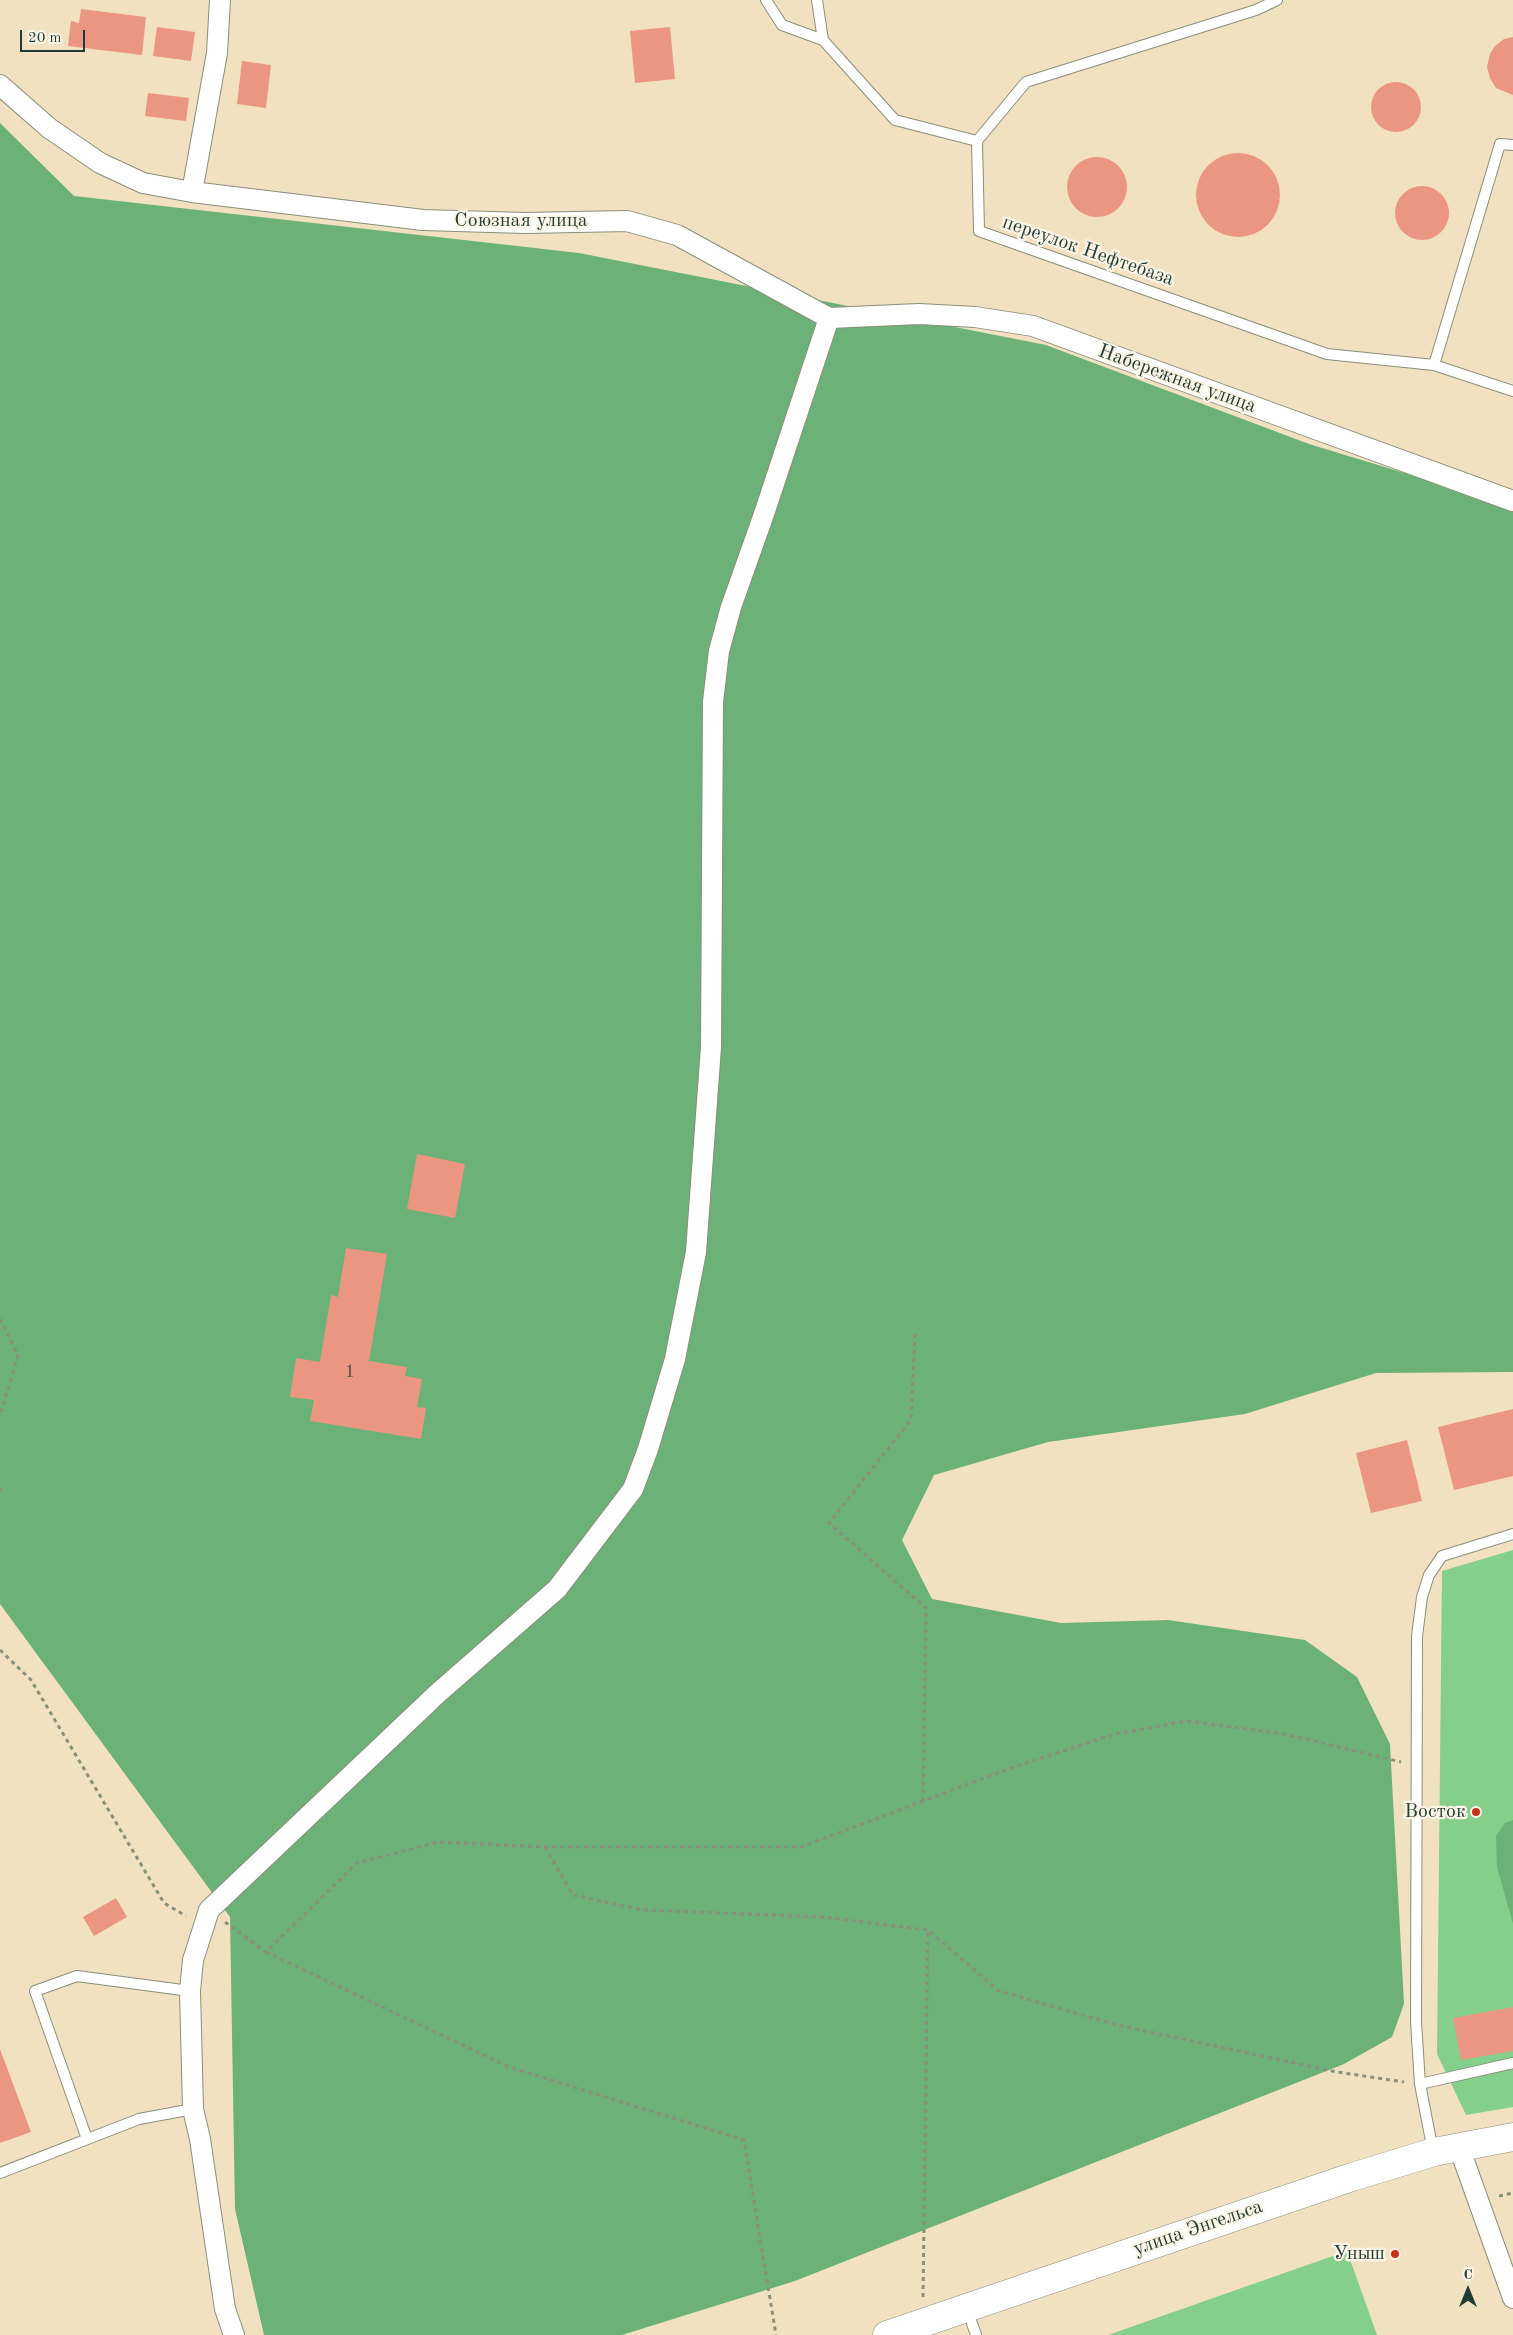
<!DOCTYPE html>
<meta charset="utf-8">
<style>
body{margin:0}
#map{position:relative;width:1513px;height:2335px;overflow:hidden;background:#f1e1c1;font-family:"Old Standard TT",serif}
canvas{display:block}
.north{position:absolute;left:1443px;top:2265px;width:50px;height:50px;-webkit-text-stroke:4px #fcf5e5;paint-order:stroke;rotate:0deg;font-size:14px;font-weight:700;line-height:20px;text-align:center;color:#1f3d34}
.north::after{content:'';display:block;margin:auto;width:18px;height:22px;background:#1f3d34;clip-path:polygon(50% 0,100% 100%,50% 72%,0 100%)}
.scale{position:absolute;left:20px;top:30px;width:65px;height:22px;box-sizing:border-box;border:2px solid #1f3d34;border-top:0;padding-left:6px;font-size:15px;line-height:18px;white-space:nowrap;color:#1f3d34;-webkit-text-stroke:4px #fcf5e5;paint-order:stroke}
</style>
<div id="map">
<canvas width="1513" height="2335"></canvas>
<div class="north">С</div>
<div class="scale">20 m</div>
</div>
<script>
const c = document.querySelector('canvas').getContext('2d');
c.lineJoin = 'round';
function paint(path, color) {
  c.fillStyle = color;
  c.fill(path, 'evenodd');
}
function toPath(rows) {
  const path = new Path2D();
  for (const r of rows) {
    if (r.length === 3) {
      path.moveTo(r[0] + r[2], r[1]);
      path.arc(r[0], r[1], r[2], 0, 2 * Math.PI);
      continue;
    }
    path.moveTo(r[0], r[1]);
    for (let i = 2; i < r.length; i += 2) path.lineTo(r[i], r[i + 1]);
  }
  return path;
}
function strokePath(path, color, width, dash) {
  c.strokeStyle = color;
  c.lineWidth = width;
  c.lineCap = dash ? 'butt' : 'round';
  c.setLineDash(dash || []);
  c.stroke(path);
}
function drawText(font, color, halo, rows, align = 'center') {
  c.font = font + ' "Old Standard TT",serif';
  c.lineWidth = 4.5;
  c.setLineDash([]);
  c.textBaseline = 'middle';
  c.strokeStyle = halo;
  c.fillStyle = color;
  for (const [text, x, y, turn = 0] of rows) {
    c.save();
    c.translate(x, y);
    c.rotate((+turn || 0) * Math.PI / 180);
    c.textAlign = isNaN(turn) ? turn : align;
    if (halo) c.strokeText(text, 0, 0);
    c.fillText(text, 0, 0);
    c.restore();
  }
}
const green = toPath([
 [1513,1550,1513,2107,1466,2115,1437,2054,1442,1571],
 [1347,2251,1377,2335,1108,2335]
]);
const forest = toPath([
 [0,123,74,196,579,253,1046,345,1309,444,1513,506,1513,1372,1376,1373,1245,1414,1048,1442,934,1475,902,1540,932,1599,1061,1623,1168,1620,1305,1640,1357,1677,1390,1744,1404,2004,1392,2037,1344,2064,795,2281,622,2335,264,2335,235,2209,230,1917,0,1604],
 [1513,1820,1513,1924,1497,1867,1496,1836,1505,1823]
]);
const building = toPath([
 [81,9,146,17,142,55,68,46,71,21,79,23],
 [157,27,195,32,191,61,153,56],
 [670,27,675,79,635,83,630,31],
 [1513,37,1513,95,1496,88,1490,78,1487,67,1490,54,1495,46,1504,39],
 [242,61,271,65,266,108,237,104],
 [1396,107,25],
 [148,93,189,98,186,121,145,116],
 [1238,195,42],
 [1097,187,30],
 [1422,213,27],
 [417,1154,465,1164,455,1218,407,1209],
 [346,1248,387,1254,369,1361,407,1367,405,1376,422,1379,417,1407,426,1408,421,1439,310,1421,314,1400,290,1397,296,1358,320,1362,331,1295,338,1297],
 [1513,1409,1513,1476,1454,1490,1438,1427],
 [1407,1440,1422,1501,1371,1513,1356,1453],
 [116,1898,127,1917,94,1936,83,1917],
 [1513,2007,1513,2051,1461,2060,1453,2018],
 [0,2049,31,2132,0,2143]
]);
const path = toPath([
 [0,1319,18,1355,0,1416],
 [915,1334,911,1420,829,1523,926,1608,923,1801],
 [0,1488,0,1496],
 [0,1650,31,1680,164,1903,186,1916],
 [545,1847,573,1895,643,1910,823,1917,928,1930,999,1991,1117,2025,1337,2072,1404,2082],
 [225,1922,266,1952,357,1863,439,1842,545,1847,801,1847,1011,1768,1115,1734,1187,1721,1285,1734,1401,1762],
 [266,1952,509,2067,744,2140,776,2335],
 [1499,2196,1513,2193],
 [923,2297,928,1930]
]);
const service = toPath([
 [766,0,782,25,823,40],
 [817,0,823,40,895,120,977,141],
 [1277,0,1256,10,1026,82,977,141,979,231,1327,354,1434,365,1513,391],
 [1434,365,1500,144,1513,145],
 [1420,2084,1513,2063],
 [87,2139,35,1991,77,1976,190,1991],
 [1433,2151,1420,2084,1416,2022,1417,1636,1422,1597,1429,1575,1442,1556,1513,1534],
 [0,2173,139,2119,193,2109],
 [967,2309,976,2335]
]);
const minor = toPath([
 [0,85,49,128,100,163,143,183,192,192,423,220,525,223,627,221,677,235,829,318],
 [192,192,217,53,220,0],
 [829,318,919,314,975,317,1033,326,1513,501],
 [1459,2147,1513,2298],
 [234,2335,225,2309,200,2139,193,2109,190,1991,193,1960,209,1910,438,1693,557,1589,633,1489,648,1449,675,1359,696,1252,711,1047,713,702,719,651,731,607,764,514,829,318]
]);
const secondary = toPath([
 [887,2335,1352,2177,1434,2152,1513,2137]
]);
const markers = [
 [1476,1812,5,"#c8321e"],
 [1395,2254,5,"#c8321e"]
];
const numberNames = [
 ["1",350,1372]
];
const streetNames = [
 ["Союзная улица",521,221],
 ["переулок Нефтебаза",1088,251,19],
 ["Набережная улица",1177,379,20],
 ["улица Энгельса",1198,2228,-19]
];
const poiNames = [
 ["Восток",1466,1812],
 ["Уныш",1385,2254]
];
paint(green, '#85cf8c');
paint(forest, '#6cb278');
paint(building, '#ea9682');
strokePath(service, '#888f7a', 12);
strokePath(minor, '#888f7a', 22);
strokePath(secondary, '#888f7a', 29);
strokePath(path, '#888f7a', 3, [4, 4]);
strokePath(service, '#fff', 10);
strokePath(minor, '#fff', 20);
strokePath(secondary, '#fff', 28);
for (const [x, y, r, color] of markers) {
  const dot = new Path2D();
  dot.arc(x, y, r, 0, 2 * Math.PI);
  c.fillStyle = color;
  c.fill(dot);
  strokePath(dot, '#fcf5e5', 2);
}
drawText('18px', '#525348', null, numberNames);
drawText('20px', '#1f3d34', '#fcf5e5', streetNames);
drawText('20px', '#1f3d34', '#fcf5e5', poiNames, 'right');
</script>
